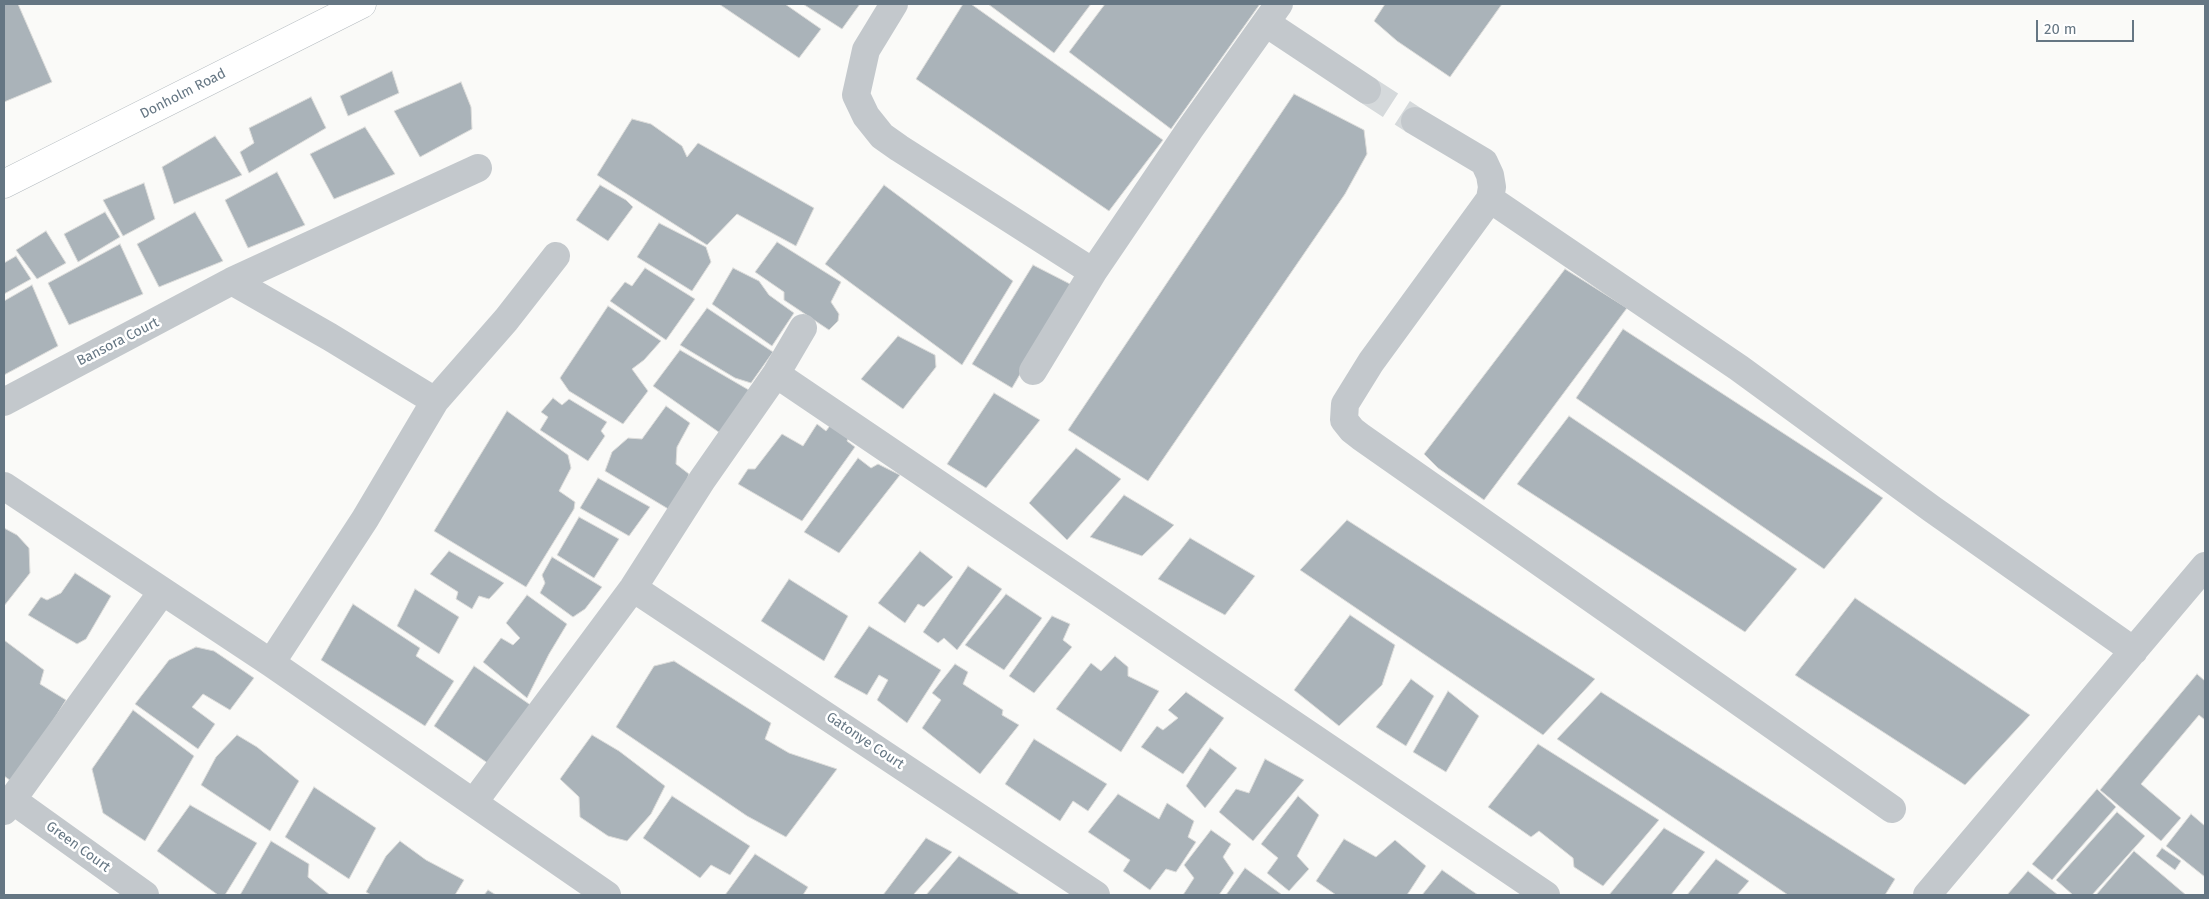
<!DOCTYPE html>
<style>
body{margin:0}
#map{position:relative;width:2209px;height:899px;overflow:hidden;background:#fafaf8;font-family:"Fira Sans",sans-serif}
canvas{display:block}
.frame{position:absolute;inset:0;border:5px solid #657683;pointer-events:none}
.scale{position:absolute;left:2036px;top:20px;width:98px;height:22px;box-sizing:border-box;border:2px solid #657683;border-top:0;padding-left:6px;font-size:15px;line-height:18px;white-space:nowrap;color:#657683;-webkit-text-stroke:4px #fff;paint-order:stroke}
</style>
<div id="map">
<canvas width="2209" height="899"></canvas>
<div class="frame"></div>
<div class="scale">20 m</div>
</div>
<script>
const c = document.querySelector('canvas').getContext('2d');
c.lineJoin = 'round';
function paint(path, color) {
  c.fillStyle = color;
  c.fill(path, 'evenodd');
}
function toPath(rows) {
  const path = new Path2D();
  for (const r of rows) {
    path.moveTo(r[0], r[1]);
    for (let i = 2; i < r.length; i += 2) path.lineTo(r[i], r[i + 1]);
  }
  return path;
}
function strokePath(path, color, width, dash) {
  c.strokeStyle = color;
  c.lineWidth = width;
  c.lineCap = dash ? 'butt' : 'round';
  c.setLineDash(dash || []);
  c.stroke(path);
}
function drawText(font, color, halo, rows, align = 'center') {
  c.font = font + ' "Fira Sans",sans-serif';
  c.lineWidth = 5;
  c.setLineDash([]);
  c.textBaseline = 'middle';
  c.strokeStyle = halo;
  c.fillStyle = color;
  for (const [text, x, y, turn = 0] of rows) {
    c.save();
    c.translate(x, y);
    c.rotate((+turn || 0) * Math.PI / 180);
    c.textAlign = isNaN(turn) ? turn : align;
    if (halo) c.strokeText(text, 0, 0);
    c.fillText(text, 0, 0);
    c.restore();
  }
}
const building = toPath([
 [4,4,18,4,52,82,4,102,4,4],
 [719,4,785,4,821,29,799,58,719,4],
 [803,4,860,4,842,29,803,4],
 [963,4,971,4,1163,140,1109,211,916,79,963,4],
 [988,4,1091,4,1054,53,988,4],
 [1105,4,1260,4,1171,129,1069,52,1105,4],
 [1385,4,1502,4,1450,77,1397,41,1374,21,1385,4],
 [392,71,399,93,348,116,340,96,392,71],
 [461,82,471,107,472,129,420,157,394,111,461,82],
 [1294,94,1364,130,1367,154,1345,194,1148,481,1068,430,1294,94],
 [311,97,326,128,249,173,240,152,254,143,249,128,311,97],
 [632,119,651,124,682,146,687,157,698,143,814,208,796,246,737,214,707,245,597,175,632,119],
 [365,127,395,174,334,199,310,154,365,127],
 [215,136,242,175,174,204,162,167,215,136],
 [277,172,305,225,248,248,225,200,277,172],
 [144,183,155,219,123,236,103,200,144,183],
 [600,185,626,200,633,207,608,241,576,220,600,185],
 [884,185,1013,281,962,365,825,264,884,185],
 [105,212,120,237,78,262,64,234,105,212],
 [195,212,223,261,159,287,137,244,195,212],
 [659,223,706,247,711,262,692,291,637,257,659,223],
 [46,231,66,263,37,279,16,250,46,231],
 [777,242,841,282,831,302,839,314,838,321,829,330,784,300,784,292,755,272,777,242],
 [120,244,143,294,69,325,48,283,120,244],
 [16,256,31,279,4,294,4,263,16,256],
 [1033,265,1072,285,1012,388,972,364,1033,265],
 [645,268,695,299,666,340,610,301,625,282,632,286,645,268],
 [733,268,759,281,769,295,794,313,772,346,712,304,733,268],
 [1565,269,1627,308,1484,500,1438,468,1424,454,1565,269],
 [32,285,58,346,4,375,4,301,32,285],
 [608,306,661,341,644,360,632,369,648,391,623,424,569,391,560,378,608,306],
 [707,308,773,352,751,383,735,378,680,345,707,308],
 [1623,329,1883,498,1824,569,1576,398,1623,329],
 [898,336,935,355,936,367,903,409,861,379,898,336],
 [680,350,754,393,720,433,653,386,680,350],
 [994,393,1040,420,986,488,947,464,994,393],
 [553,398,562,405,569,399,607,422,601,431,605,436,588,461,540,430,548,417,541,412,553,398],
 [666,406,690,423,677,447,676,464,689,474,675,513,605,471,612,452,628,438,642,439,666,406],
 [507,411,568,455,571,468,559,491,575,502,574,509,526,587,434,531,507,411],
 [1569,416,1797,569,1745,632,1517,484,1569,416],
 [832,423,850,434,847,441,855,447,802,521,738,484,748,469,755,469,782,434,803,446,817,424,826,431,832,423],
 [1076,448,1121,479,1067,540,1029,503,1076,448],
 [858,458,871,468,878,464,900,475,839,553,804,532,858,458],
 [598,478,650,507,629,536,580,508,598,478],
 [1124,495,1174,525,1142,556,1090,537,1124,495],
 [579,517,619,539,594,578,557,555,579,517],
 [1347,520,1595,679,1543,735,1300,570,1347,520],
 [4,528,17,535,29,548,30,573,4,606,4,528],
 [1190,538,1255,576,1225,615,1158,579,1190,538],
 [449,551,504,583,489,599,479,596,472,609,456,599,458,592,430,574,449,551],
 [920,551,953,577,924,607,918,604,905,623,878,603,920,551],
 [552,557,602,587,585,609,573,617,540,593,545,583,542,575,552,557],
 [968,566,1002,589,957,650,944,638,938,643,923,632,968,566],
 [75,573,111,596,86,639,77,644,28,615,41,597,47,600,61,593,75,573],
 [789,579,848,616,824,661,761,621,789,579],
 [415,589,459,617,439,654,397,626,415,589],
 [1006,594,1042,618,1004,670,965,645,1006,594],
 [527,595,567,624,549,654,527,698,483,662,501,638,513,645,520,638,506,623,527,595],
 [1855,598,2030,715,1965,785,1795,675,1855,598],
 [353,604,420,648,416,656,454,681,425,726,321,660,353,604],
 [1350,615,1395,645,1382,685,1339,726,1294,690,1350,615],
 [1052,616,1070,624,1063,640,1072,647,1034,693,1009,676,1052,616],
 [869,626,941,670,907,723,877,700,888,680,879,675,867,695,834,677,869,626],
 [4,640,44,670,40,684,66,700,14,783,4,776,4,640],
 [196,647,214,651,254,678,230,710,203,694,192,707,215,724,198,749,135,704,169,660,196,647],
 [1115,656,1128,667,1128,676,1159,691,1121,752,1056,709,1091,663,1101,671,1115,656],
 [674,661,771,723,765,739,789,753,837,769,786,837,747,816,616,727,654,666,674,661],
 [955,664,968,672,963,684,1003,710,1002,715,1019,725,980,774,922,728,941,700,932,693,955,664],
 [474,666,532,706,489,764,434,726,474,666],
 [2197,674,2205,681,2205,720,2199,715,2141,784,2181,818,2161,841,2100,790,2197,674],
 [1411,679,1434,696,1406,746,1376,727,1411,679],
 [1448,691,1479,716,1446,772,1413,752,1448,691],
 [1186,692,1224,718,1183,774,1141,747,1157,726,1163,730,1178,718,1168,710,1186,692],
 [1601,692,1895,879,1885,895,1788,895,1557,739,1601,692],
 [133,710,194,756,145,841,103,813,92,769,133,710],
 [237,735,257,747,299,781,270,831,201,785,216,757,237,735],
 [592,735,619,751,665,786,651,814,627,841,608,836,580,817,579,797,560,779,592,735],
 [1034,739,1107,784,1088,811,1073,801,1060,821,1005,784,1034,739],
 [1538,744,1659,820,1603,886,1574,867,1573,858,1539,831,1531,837,1488,807,1538,744],
 [1210,748,1237,768,1205,808,1186,786,1210,748],
 [1265,759,1304,780,1253,841,1219,812,1236,789,1249,793,1265,759],
 [314,787,376,828,349,879,285,837,314,787],
 [2097,789,2116,807,2052,880,2032,864,2097,789],
 [1118,794,1159,819,1167,803,1194,821,1188,837,1196,842,1176,872,1166,869,1150,890,1123,871,1130,860,1088,832,1118,794],
 [672,796,750,846,730,875,711,865,700,878,643,838,672,796],
 [1298,796,1319,815,1297,856,1309,869,1289,891,1267,873,1278,858,1261,844,1298,796],
 [190,805,257,843,225,895,218,895,157,851,190,805],
 [2117,812,2145,836,2092,895,2073,895,2056,880,2117,812],
 [2191,814,2205,826,2205,877,2166,846,2191,814],
 [1664,828,1705,852,1671,895,1609,895,1664,828],
 [1211,830,1231,844,1223,857,1234,873,1219,895,1183,895,1194,878,1184,865,1211,830],
 [926,838,952,852,913,895,883,895,926,838],
 [1344,839,1376,857,1395,840,1426,866,1407,895,1336,895,1316,881,1344,839],
 [271,841,309,864,308,877,330,895,240,895,271,841],
 [400,841,426,860,464,880,455,895,371,895,366,892,386,856,400,841],
 [2162,848,2181,861,2175,870,2156,856,2162,848],
 [2134,851,2186,895,2096,895,2134,851],
 [755,854,808,887,803,895,725,895,755,854],
 [959,856,1021,895,926,895,959,856],
 [1716,859,1749,881,1737,895,1687,895,1716,859],
 [1245,868,1281,894,1280,895,1226,895,1245,868],
 [1442,870,1478,895,1422,895,1442,870],
 [2028,871,2058,895,2007,895,2028,871],
 [488,890,496,895,484,895,488,890]
]);
const minorTunnel = toPath([
 [1367,90,1415,121]
]);
const minor = toPath([
 [894,4,866,50,856,95,866,116,882,136,899,148,1093,272],
 [1266,23,1367,90],
 [1415,121,1484,162,1490,175,1492,187,1490,199,1371,362,1345,404,1344,420,1352,430,1361,437,1892,809],
 [1490,199,1739,368,1932,509,2134,651],
 [232,281,330,337,435,401],
 [1033,371,1093,272,1190,129,1279,4],
 [776,374,1546,895],
 [4,402,232,281,478,168],
 [4,486,271,663,607,895],
 [633,588,1096,895],
 [271,663,365,519,435,401,506,320,556,256],
 [11,799,145,895],
 [474,802,633,588,702,480,776,374,803,328],
 [4,811,162,592],
 [1927,895,2205,566]
]);
const secondary = toPath([
 [4,184,362,4]
]);
const streetNames = [
 ["Donholm Road",183,94,-27],
 ["Bansora Court",118,342,-27],
 ["Gatonye Court",865,741,34],
 ["Green Court",78,847,36]
];
paint(building, '#aab3b9');
strokePath(building, '#dcdcda', 1);
strokePath(minorTunnel, '#d5d9db', 28, [28, 14]);
strokePath(secondary, '#b3babf', 29);
strokePath(minor, '#c3c8cc', 28);
strokePath(secondary, '#fff', 28);
drawText('14px', '#657683', '#fff', streetNames);
</script>
